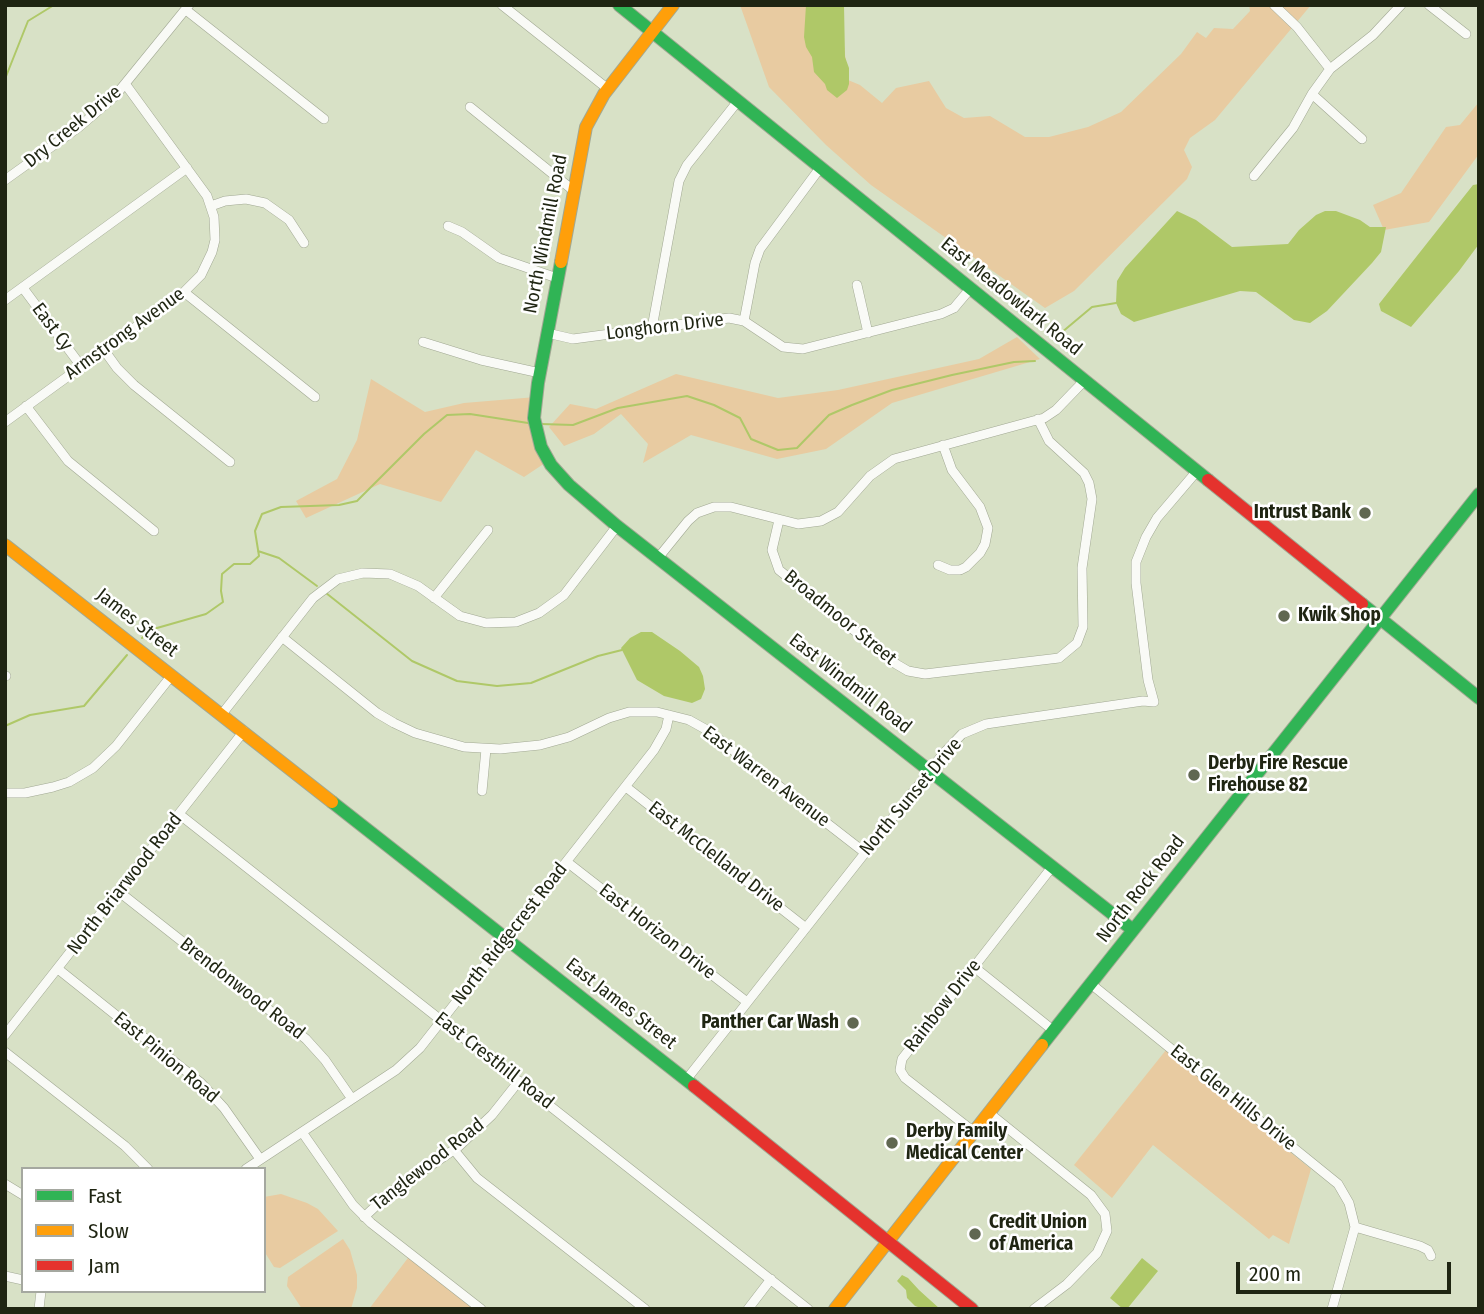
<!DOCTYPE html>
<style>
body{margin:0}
#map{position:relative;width:1484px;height:1314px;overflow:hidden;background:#d8e1c6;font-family:"Fira Sans Condensed",sans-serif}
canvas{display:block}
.frame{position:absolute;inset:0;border:7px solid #1f2512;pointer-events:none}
.legend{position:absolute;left:21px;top:1167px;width:245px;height:126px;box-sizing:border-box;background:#fff;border:2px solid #a5a8a0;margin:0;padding:9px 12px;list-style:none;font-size:21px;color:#1f2512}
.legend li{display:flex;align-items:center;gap:14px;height:35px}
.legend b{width:35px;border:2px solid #a5a8a0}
.scale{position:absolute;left:1236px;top:1262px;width:215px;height:32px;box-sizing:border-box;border:4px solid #1f2512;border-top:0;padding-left:9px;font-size:21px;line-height:24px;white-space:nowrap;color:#1f2512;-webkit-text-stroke:5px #fff;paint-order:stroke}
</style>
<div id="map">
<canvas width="1484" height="1314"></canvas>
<div class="frame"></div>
<ul class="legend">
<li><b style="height:9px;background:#30b455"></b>Fast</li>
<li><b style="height:9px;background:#ff9f0a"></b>Slow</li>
<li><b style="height:9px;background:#e5322d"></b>Jam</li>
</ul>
<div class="scale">200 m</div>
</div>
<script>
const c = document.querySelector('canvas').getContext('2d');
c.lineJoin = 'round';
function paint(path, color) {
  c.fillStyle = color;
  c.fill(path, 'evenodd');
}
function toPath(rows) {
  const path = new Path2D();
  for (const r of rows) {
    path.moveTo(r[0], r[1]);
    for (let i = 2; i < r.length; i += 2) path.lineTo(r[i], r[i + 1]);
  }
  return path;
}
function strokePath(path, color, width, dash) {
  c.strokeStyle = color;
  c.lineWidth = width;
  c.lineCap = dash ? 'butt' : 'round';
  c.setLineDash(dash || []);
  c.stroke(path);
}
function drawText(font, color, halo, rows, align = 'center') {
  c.font = font + ' "Fira Sans Condensed",sans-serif';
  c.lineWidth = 5;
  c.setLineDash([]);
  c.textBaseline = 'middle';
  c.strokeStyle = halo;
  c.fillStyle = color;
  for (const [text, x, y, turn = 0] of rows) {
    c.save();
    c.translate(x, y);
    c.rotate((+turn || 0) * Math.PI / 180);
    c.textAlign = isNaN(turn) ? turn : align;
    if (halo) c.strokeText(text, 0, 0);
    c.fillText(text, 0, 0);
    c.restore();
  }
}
const green = toPath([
 [740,5,844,5,843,37,848,80,860,85,882,103,896,88,929,81,946,108,964,118,990,116,1025,137,1049,137,1088,127,1121,112,1181,54,1197,32,1206,38,1214,28,1233,29,1250,11,1249,5,1311,5,1215,120,1190,138,1184,150,1192,167,1187,179,1074,291,1045,308,871,185,826,145,769,87],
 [1479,102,1479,154,1429,222,1384,230,1373,205,1401,193,1446,127,1460,125],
 [1017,337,1040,359,892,403,826,449,777,459,691,435,643,463,648,444,621,414,594,434,564,446,549,427,570,404,596,409,676,374,778,398,838,390,979,359],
 [371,379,425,412,464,403,536,397,534,418,548,461,524,477,476,450,441,502,380,484,306,518,296,501,337,479,357,440],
 [1166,1050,1311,1169,1289,1244,1273,1235,1269,1239,1153,1145,1112,1198,1074,1165],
 [281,1194,307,1203,318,1209,338,1231,280,1268,274,1267,264,1251,264,1197],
 [343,1239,350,1250,357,1275,357,1288,351,1309,302,1309,287,1286,288,1277],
 [411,1254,481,1309,369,1309]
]);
const water = toPath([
 [806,5,844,5,845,57,849,68,849,84,847,90,837,98,827,90,825,84,814,72,812,57,806,47,804,37],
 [1479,184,1479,244,1459,271,1411,327,1381,311,1379,304,1473,185],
 [1177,211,1196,220,1232,247,1288,244,1299,230,1316,215,1325,211,1336,211,1360,220,1370,227,1386,227,1381,252,1372,263,1327,311,1310,323,1294,320,1256,292,1240,291,1134,322,1121,314,1116,303,1117,281,1125,268],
 [641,632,652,632,680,651,699,667,703,676,705,689,701,699,692,703,664,696,637,680,621,648,630,638],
 [1142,1258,1158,1271,1127,1309,1123,1309,1110,1298],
 [902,1275,908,1278,919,1290,940,1309,924,1309,915,1306,907,1298,906,1290,897,1281]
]);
const stream = toPath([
 [5,79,28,21,54,5],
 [1055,338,1092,307,1116,303],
 [541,424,573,425,618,408,687,396,714,405,740,418,751,439,778,450,797,448,829,415,852,405,892,390,952,375,1014,362,1035,361],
 [258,551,279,558,317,586],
 [326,593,412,661,457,681,497,686,531,683,598,656,622,650],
 [142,638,150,630,206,614,223,602,221,591,222,574,234,564,250,564,259,556,255,531,262,514,281,507,339,505,357,501,424,434,447,415,470,414,528,423],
 [5,726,30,715,84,706,127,655]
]);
const street = toPath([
 [502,5,608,89],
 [1274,5,1297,27,1330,69],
 [1429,5,1466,34],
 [186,10,324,119],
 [1312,94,1362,139],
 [470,107,574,191],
 [1254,176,1293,128,1312,94,1330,69,1373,35,1401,5],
 [5,180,79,127,115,96,189,5],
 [211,206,225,201,246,199,265,203,289,220,304,243],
 [448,226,462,232,499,258,557,278],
 [857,285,868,333],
 [23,288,81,366],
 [184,292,315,397],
 [5,300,187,168],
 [744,321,755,263,760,249,820,168],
 [652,328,679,181,687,165,738,101],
 [547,333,573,339,729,318,744,321,783,347,803,349,941,314,954,308,970,289],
 [423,342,481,360,540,373],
 [104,350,117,368,134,385,230,462],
 [26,406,68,461,154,531],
 [5,422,184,292,201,275,212,252,215,240,214,217,207,196,126,85],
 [779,520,772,550,779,570,896,664,908,671,925,674,1059,658,1077,643,1083,627,1082,568,1092,499,1089,483,1084,473,1049,441,1038,419],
 [658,558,688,521,697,513,714,507,731,507,798,524,821,521,838,512,870,476,894,459,1044,418,1056,410,1084,381],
 [938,565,950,570,960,570,966,567,980,553,985,544,988,528,980,507,952,470,943,445],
 [434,598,488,530],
 [282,637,377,713,394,723,415,733,464,747,500,749,540,745,569,737,609,718,629,712,657,712,689,720,707,730,864,852],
 [5,676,6,676],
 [222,714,313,598,338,579,363,573,390,574,418,586,460,616,486,623,516,622,539,613,564,595,617,526],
 [626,787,806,928],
 [482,791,486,749],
 [5,793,25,793,53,787,69,782,93,768,116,746,172,675],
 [179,814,808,1309],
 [567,862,747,1002],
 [118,891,306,1039,325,1060,352,1099],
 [974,967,1054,1031],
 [58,969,201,1083,224,1108,260,1159],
 [1091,984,1338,1184,1349,1203,1355,1227,1332,1309],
 [5,1035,244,731],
 [5,1052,125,1146,148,1169],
 [686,1080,943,754,962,734,986,724,1143,701,1154,702,1148,680,1136,583,1136,562,1146,537,1157,518,1197,471],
 [989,1113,1091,1195,1105,1214,1107,1231,1097,1253,1067,1284,1034,1309],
 [302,1132,353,1205,371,1223,481,1309],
 [974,1132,905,1078,900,1070,902,1059,1052,867],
 [454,1150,477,1178,645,1309],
 [246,1169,396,1070,420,1048,654,750,666,729,669,715],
 [5,1184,23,1195],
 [364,1217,390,1193,458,1147,492,1115,519,1081],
 [1355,1227,1420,1246,1428,1250,1431,1256],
 [5,1276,23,1280],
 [39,1309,41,1291],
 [748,1309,771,1279]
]);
const fast = toPath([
 [619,5,1208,480],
 [561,262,538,383,534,418,541,447,551,465,569,485,617,526,1133,930],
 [1362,604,1479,698],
 [332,802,694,1086],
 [1042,1045,1479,494]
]);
const slow = toPath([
 [561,262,586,127,604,94,673,5],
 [5,545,332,802],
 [835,1309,1042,1045]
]);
const jam = toPath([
 [1208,480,1362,604],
 [694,1086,972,1309]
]);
const markers = [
 [1365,513,7,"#606751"],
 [1284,616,7,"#606751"],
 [1194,775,7,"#606751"],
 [853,1023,7,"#606751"],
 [892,1143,7,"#606751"],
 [975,1234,7,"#606751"]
];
const streetNames = [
 ["Dry Creek Drive",73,127,-39],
 ["North Windmill Road",546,234,-79],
 ["East Meadowlark Road",1011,297,39],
 ["East Cy",52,327,53],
 ["Longhorn Drive",665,327,-7],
 ["Armstrong Avenue",125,334,-36],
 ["Broadmoor Street",840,618,39],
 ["James Street",137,623,38],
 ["East Windmill Road",850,684,38],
 ["East Warren Avenue",766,777,37],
 ["North Sunset Drive",911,797,-50],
 ["East McClelland Drive",716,857,38],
 ["North Briarwood Road",125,884,-52],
 ["North Rock Road",1141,889,-52],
 ["East Horizon Drive",657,932,38],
 ["North Ridgecrest Road",510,934,-52],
 ["Brendonwood Road",242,989,38],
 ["East James Street",621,1004,38],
 ["Rainbow Drive",943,1006,-52],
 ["East Pinion Road",166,1058,40],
 ["East Cresthill Road",494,1061,38],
 ["East Glen Hills Drive",1233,1098,39],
 ["Tanglewood Road",428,1165,-38]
];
const poiNames = [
 ["Intrust Bank",1351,513,"right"],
 ["Kwik Shop",1298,616],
 ["Derby Fire Rescue",1208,764],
 ["Firehouse 82",1208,786],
 ["Panther Car Wash",839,1023,"right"],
 ["Derby Family",906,1132],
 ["Medical Center",906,1154],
 ["Credit Union",989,1223],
 ["of America",989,1245]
];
paint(green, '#e8cba1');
paint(water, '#afc868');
strokePath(stream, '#afc868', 2);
strokePath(street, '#a1a893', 10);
strokePath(fast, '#a1a893', 14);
strokePath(slow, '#a1a893', 14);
strokePath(jam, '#a1a893', 14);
strokePath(street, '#f9faf6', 9);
strokePath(fast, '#30b455', 12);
strokePath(slow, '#ff9f0a', 12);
strokePath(jam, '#e5322d', 12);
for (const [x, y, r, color] of markers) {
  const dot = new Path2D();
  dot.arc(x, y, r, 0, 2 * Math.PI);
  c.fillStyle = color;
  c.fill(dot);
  strokePath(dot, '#fff', 2.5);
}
drawText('19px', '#1f2512', '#fff', streetNames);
drawText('bold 19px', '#1f2512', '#fff', poiNames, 'left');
</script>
